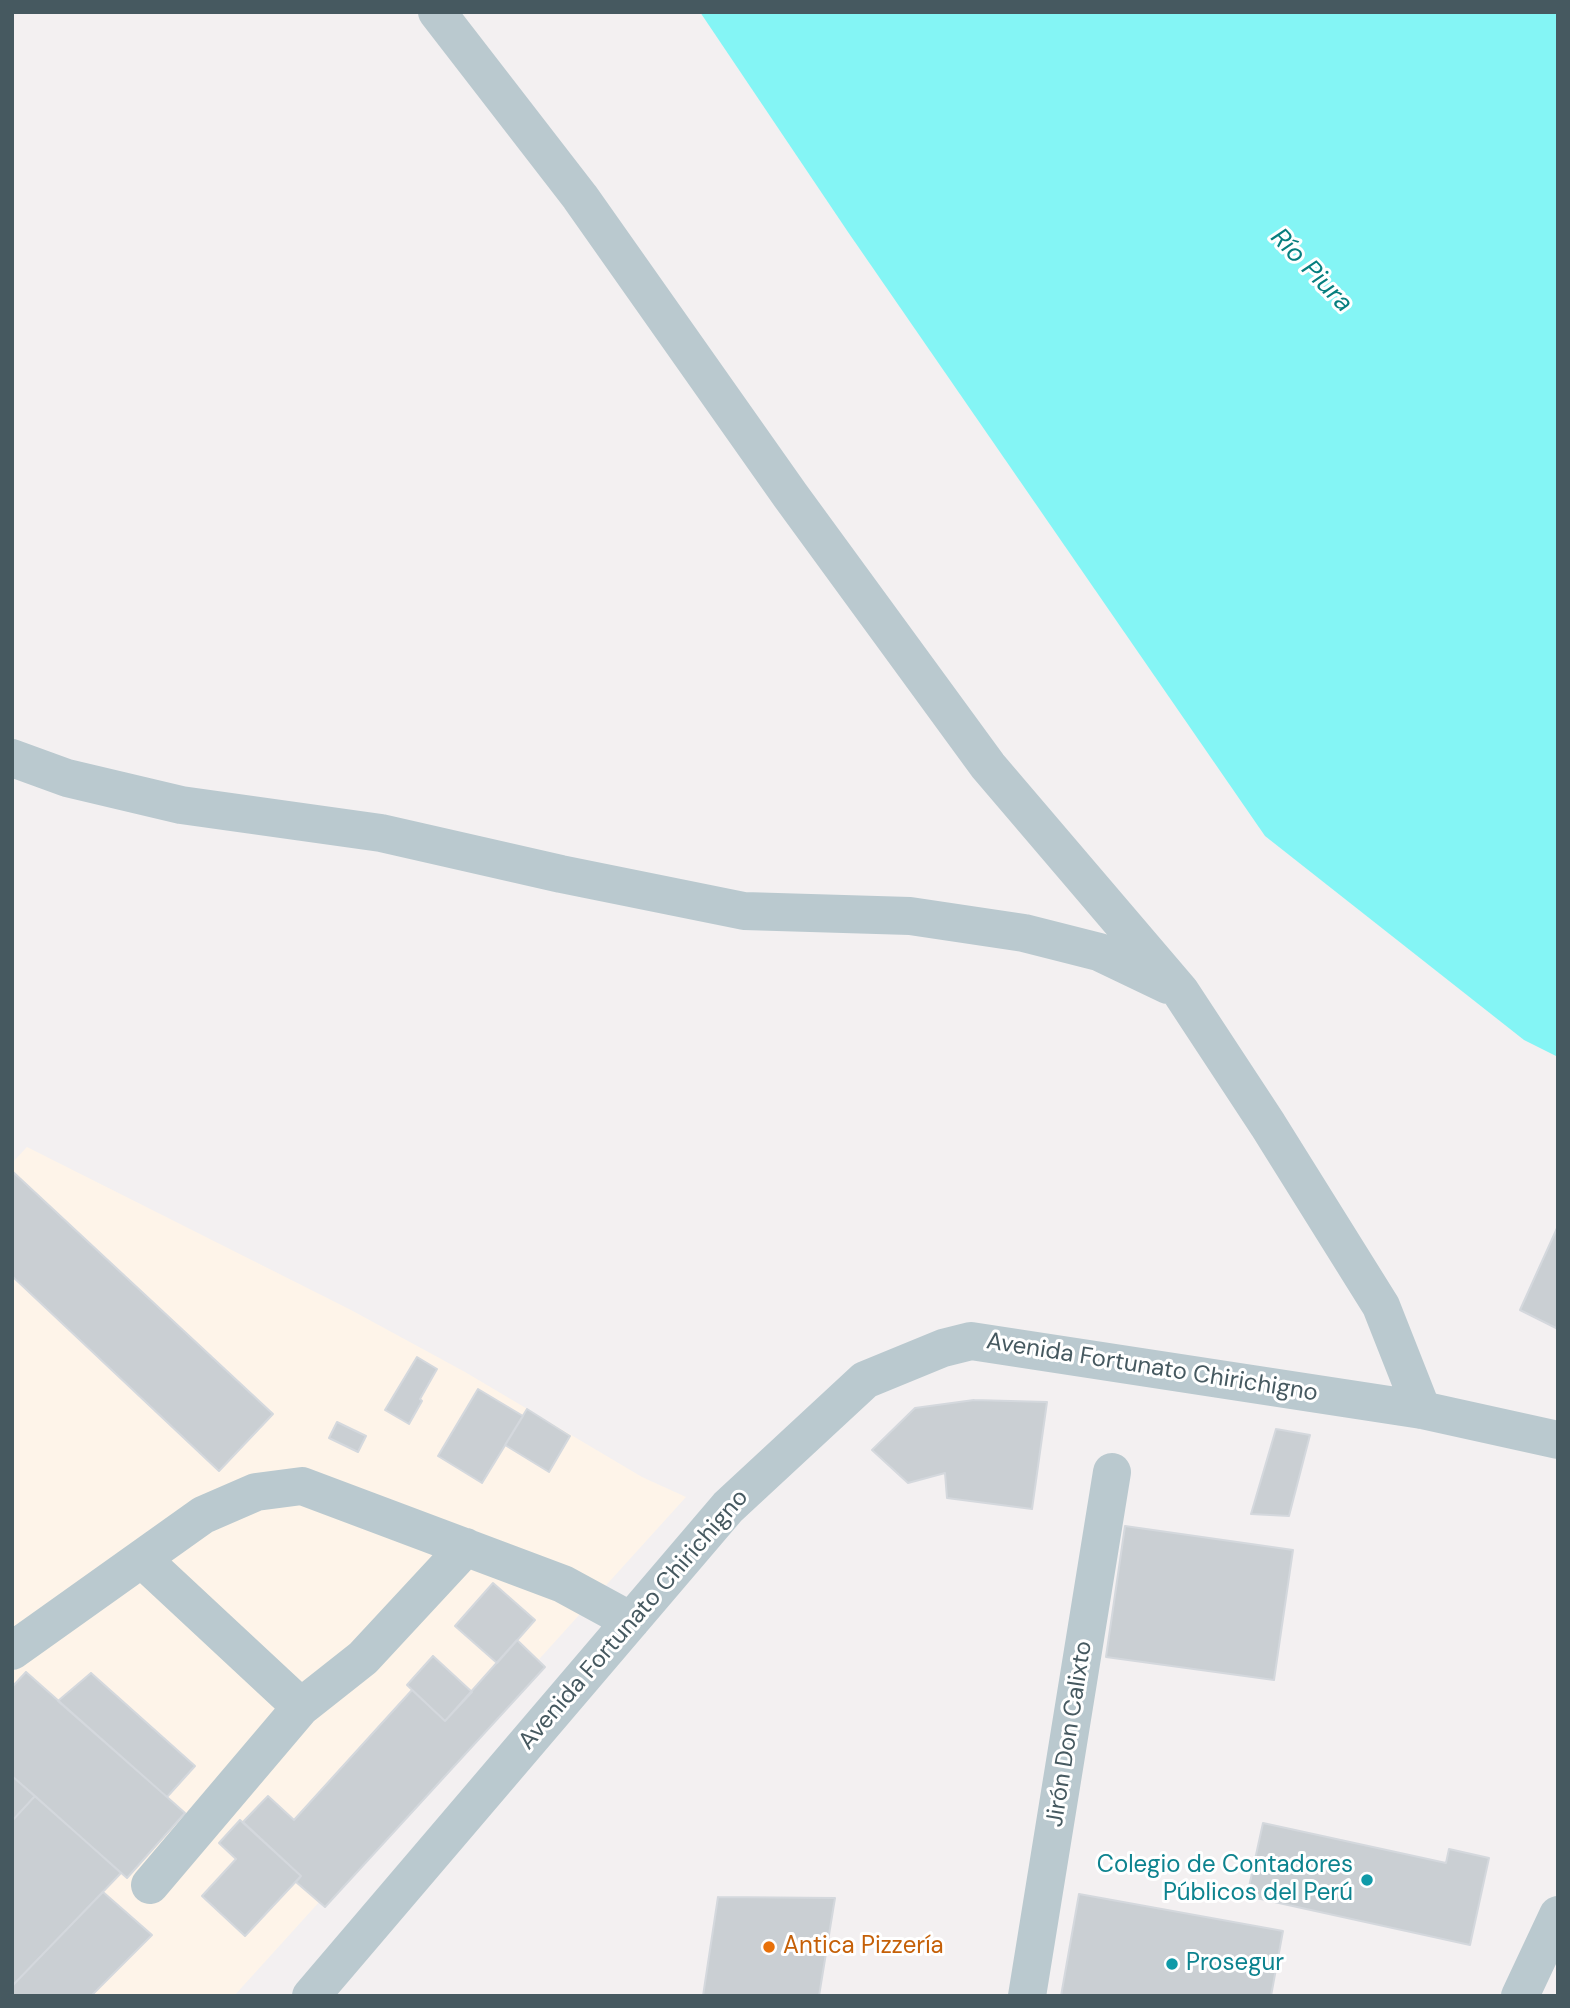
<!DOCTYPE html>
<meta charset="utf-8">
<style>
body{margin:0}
#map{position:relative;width:1570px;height:2008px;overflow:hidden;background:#f3f0f1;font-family:"DM Sans",sans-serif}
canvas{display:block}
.frame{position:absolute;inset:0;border:14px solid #465960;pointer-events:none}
</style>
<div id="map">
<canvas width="1570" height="2008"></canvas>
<div class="frame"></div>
</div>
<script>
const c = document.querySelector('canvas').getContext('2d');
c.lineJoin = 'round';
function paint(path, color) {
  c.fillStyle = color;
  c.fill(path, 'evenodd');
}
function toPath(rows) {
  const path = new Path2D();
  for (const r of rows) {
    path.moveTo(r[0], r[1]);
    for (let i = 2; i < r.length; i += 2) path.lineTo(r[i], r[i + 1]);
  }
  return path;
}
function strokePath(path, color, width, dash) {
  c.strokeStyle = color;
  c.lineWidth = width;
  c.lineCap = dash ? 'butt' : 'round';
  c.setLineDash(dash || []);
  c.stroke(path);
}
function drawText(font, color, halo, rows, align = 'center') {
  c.font = font + ' "DM Sans",sans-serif';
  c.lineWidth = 6;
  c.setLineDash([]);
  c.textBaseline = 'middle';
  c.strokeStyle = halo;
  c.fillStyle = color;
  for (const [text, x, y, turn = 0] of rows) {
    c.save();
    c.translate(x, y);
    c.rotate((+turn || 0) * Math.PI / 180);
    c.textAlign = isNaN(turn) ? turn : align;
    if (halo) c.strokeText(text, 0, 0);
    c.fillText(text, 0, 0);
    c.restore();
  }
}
const commercial = toPath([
 [27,1147,351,1310,465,1372,642,1477,686,1497,234,1996,12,1996,12,1163]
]);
const water = toPath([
 [700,12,1558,12,1558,1057,1524,1040,1265,836,848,232]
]);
const building = toPath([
 [12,1171,273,1414,219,1471,12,1276,12,1171],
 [1558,1226,1558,1329,1520,1310,1558,1226],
 [417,1357,437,1369,420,1399,422,1401,409,1424,385,1410,417,1357],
 [478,1389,523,1416,482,1483,438,1456,478,1389],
 [974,1400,1047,1402,1032,1509,947,1498,945,1473,908,1483,872,1450,915,1408,974,1400],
 [527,1409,570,1436,549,1472,505,1445,527,1409],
 [337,1422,366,1436,358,1452,329,1438,337,1422],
 [1276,1429,1310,1435,1289,1516,1251,1514,1276,1429],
 [1125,1526,1293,1550,1274,1680,1106,1657,1125,1526],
 [493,1583,535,1620,497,1663,455,1626,493,1583],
 [517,1640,545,1667,325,1907,296,1882,301,1876,243,1822,268,1796,294,1820,412,1690,445,1721,517,1640],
 [433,1656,472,1692,445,1721,407,1685,433,1656],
 [26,1672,185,1813,127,1878,12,1776,12,1687,26,1672],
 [91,1673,195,1766,167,1797,58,1701,91,1673],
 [12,1776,35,1796,12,1821,12,1776],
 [35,1796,121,1873,15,1983,12,1983,12,1821,35,1796],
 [240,1820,301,1876,245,1936,202,1896,236,1859,219,1843,240,1820],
 [1263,1823,1446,1863,1449,1849,1489,1858,1470,1945,1247,1896,1263,1823],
 [103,1892,152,1935,91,1996,12,1996,12,1987,15,1983,103,1892],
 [1079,1894,1283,1931,1271,1996,1061,1996,1079,1894],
 [718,1897,835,1898,819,1996,703,1996,718,1897]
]);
const minor = toPath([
 [437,12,580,197,790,495,988,766,1180,991,1268,1125,1381,1306,1422,1410],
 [12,758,67,778,181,805,381,833,561,874,744,911,910,916,1024,933,1099,952,1168,985],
 [142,1559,301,1707],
 [12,1651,203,1515,256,1492,302,1486,563,1584,631,1621],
 [150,1885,301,1707,363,1658,466,1547],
 [311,1996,728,1507,865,1380,943,1348,971,1341,1422,1410,1558,1440],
 [1027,1996,1112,1472],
 [1520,1996,1558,1915]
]);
const markers = [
 [1367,1880,7,"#0f9aa8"],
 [769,1947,7,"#e8710a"],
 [1172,1964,7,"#0f9aa8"]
];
const streetNames = [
 ["Avenida Fortunato Chirichigno",1152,1368,9],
 ["Avenida Fortunato Chirichigno",634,1620,-49],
 ["Jirón Don Calixto",1070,1734,-81]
];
const cultureNames = [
 ["Colegio de Contadores",1353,1866],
 ["Públicos del Perú",1353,1894],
 ["Prosegur",1186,1964,"left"]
];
const foodNames = [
 ["Antica Pizzería",783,1947]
];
const waterNames = [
 ["Río Piura",1311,271,46]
];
paint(commercial, '#fef4e9');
paint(water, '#84f5f5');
paint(building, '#cacfd3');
strokePath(building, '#d4d8dd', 2);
strokePath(minor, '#bac9cf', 38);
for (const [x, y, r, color] of markers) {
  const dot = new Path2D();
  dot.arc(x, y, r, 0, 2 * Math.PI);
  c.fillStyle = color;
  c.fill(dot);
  strokePath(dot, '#fff', 2.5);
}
drawText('24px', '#465960', '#fff', streetNames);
drawText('24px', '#0d838f', '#fff', cultureNames, 'right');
drawText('24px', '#c56008', '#fff', foodNames, 'left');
drawText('italic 26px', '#067e7e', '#fff', waterNames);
</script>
